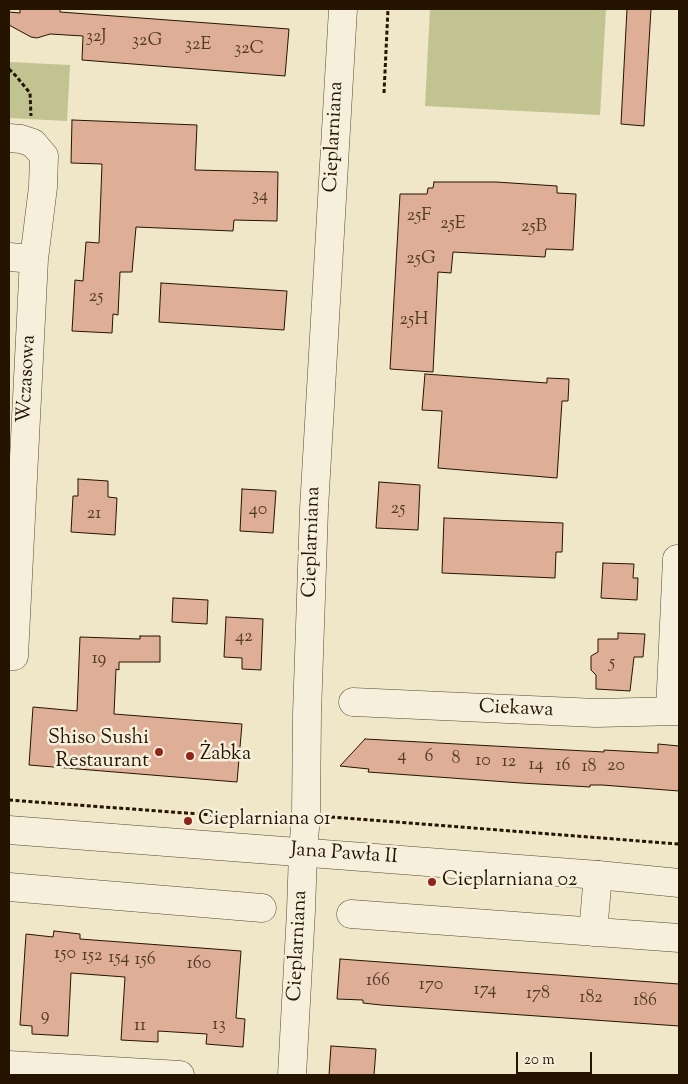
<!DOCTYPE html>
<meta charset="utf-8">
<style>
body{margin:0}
#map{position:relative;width:688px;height:1084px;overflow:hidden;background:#f0e6c8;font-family:"Sorts Mill Goudy",serif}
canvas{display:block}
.frame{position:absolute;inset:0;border:10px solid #241400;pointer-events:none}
.scale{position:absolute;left:516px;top:1052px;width:76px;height:22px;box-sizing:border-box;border:2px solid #241400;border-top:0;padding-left:6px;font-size:15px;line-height:18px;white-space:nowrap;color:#241400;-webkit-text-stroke:4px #f5efdb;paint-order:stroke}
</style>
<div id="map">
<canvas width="688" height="1084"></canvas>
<div class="frame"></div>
<div class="scale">20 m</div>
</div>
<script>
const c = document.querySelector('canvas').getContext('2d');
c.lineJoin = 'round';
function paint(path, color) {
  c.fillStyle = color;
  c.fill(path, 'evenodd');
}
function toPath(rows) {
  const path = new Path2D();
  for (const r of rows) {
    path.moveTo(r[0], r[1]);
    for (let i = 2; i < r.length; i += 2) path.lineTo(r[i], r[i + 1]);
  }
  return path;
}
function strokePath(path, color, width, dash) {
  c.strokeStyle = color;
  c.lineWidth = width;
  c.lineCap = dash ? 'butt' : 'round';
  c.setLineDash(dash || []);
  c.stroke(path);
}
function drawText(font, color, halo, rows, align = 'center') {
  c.font = font + ' "Sorts Mill Goudy",serif';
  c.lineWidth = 5;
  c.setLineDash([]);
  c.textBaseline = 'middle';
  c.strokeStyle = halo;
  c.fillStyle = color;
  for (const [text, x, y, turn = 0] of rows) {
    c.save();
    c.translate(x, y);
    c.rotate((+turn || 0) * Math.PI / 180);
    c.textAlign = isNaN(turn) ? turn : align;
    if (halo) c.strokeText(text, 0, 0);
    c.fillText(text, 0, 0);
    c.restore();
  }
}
const green = toPath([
 [430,9,606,9,600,115,425,106],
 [9,62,70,65,67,121,9,118]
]);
const building = toPath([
 [20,9,60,9,60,12,289,29,285,76,82,60,83,36,50,34,37,38,31,37,9,25,9,12,20,13,20,9],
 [627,9,651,9,644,126,621,124,627,9],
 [72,120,197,125,195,170,278,172,277,221,234,220,233,231,136,227,132,272,120,272,118,315,113,314,112,333,72,331,75,280,83,281,86,242,99,243,102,164,71,163,72,120],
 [434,182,496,182,557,186,557,193,576,194,573,250,546,249,545,257,453,252,451,273,438,272,433,372,390,369,400,194,427,194,428,188,433,188,434,182],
 [161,283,287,291,284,330,159,322,161,283],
 [425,374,547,383,547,378,569,379,568,401,562,401,557,478,438,468,442,411,422,410,425,374],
 [78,479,108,481,108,497,117,498,115,535,71,532,73,496,78,496,78,479],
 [379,482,420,485,418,530,376,528,379,482],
 [242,489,276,491,273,533,240,531,242,489],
 [444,518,563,523,562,552,556,552,555,578,442,573,444,518],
 [603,563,634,564,633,578,638,578,637,600,601,598,603,563],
 [173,598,208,600,207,624,172,622,173,598],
 [226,617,263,619,261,670,242,669,242,658,224,657,226,617],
 [618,633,645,634,643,657,634,657,630,691,596,689,596,675,591,670,591,656,598,652,598,639,618,639,618,633],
 [140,636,160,636,160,662,119,662,119,670,116,669,114,714,242,724,237,782,29,765,33,707,77,711,80,637,140,639,140,636],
 [365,739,604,752,604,750,658,753,658,744,679,746,679,791,602,785,590,785,590,787,521,783,396,774,368,772,369,769,340,766,365,739],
 [54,931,80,934,80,939,241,951,236,1018,245,1019,243,1047,206,1044,207,1034,158,1031,158,1042,121,1040,125,977,71,973,68,1036,32,1034,32,1026,20,1025,26,934,53,937,54,931],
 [340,959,679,984,679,1026,381,1005,363,1003,363,1000,337,999,340,959],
 [331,1046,376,1049,374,1075,329,1075,331,1046]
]);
const path = toPath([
 [9,69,16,76,30,93,31,116],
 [384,93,388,9],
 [9,800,254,818,280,814],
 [331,817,679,844]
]);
const minor = toPath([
 [9,138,21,139,33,143,44,156,43,187,34,259,14,656,9,656],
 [9,257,34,259],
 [353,702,596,713,679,711],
 [670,711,677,559],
 [9,887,262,908],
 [351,914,679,938],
 [593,932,598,875],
 [9,1065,180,1075],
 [292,1075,301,911,303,852,306,815,307,714,314,509,343,9]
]);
const tertiary = toPath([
 [9,830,598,875,679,883]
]);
const markers = [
 [159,752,5,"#8f2418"],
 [190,756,5,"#8f2418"],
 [188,821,5,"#8f2418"],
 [432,882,5,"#8f2418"]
];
const numberNames = [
 ["32J",96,38],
 ["32G",147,42],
 ["32E",198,46],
 ["32C",249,50],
 ["34",260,197],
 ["25F",419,217],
 ["25E",453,225],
 ["25B",534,228],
 ["25G",421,260],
 ["25",96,298],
 ["25H",414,321],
 ["25",398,510],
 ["40",258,511],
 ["21",94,515],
 ["42",244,638],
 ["19",99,660],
 ["5",612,664],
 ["4",402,757],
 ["6",429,758],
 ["8",456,760],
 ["10",483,762],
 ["12",509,763],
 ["14",536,766],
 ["16",563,767],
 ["20",616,767],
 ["18",589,768],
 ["150",65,955],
 ["152",92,957],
 ["154",119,959],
 ["156",145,961],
 ["160",199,965],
 ["166",378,982],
 ["170",431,986],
 ["174",485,991],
 ["178",538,995],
 ["182",591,999],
 ["186",645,1002],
 ["9",45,1017],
 ["13",219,1026],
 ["11",140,1027]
];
const streetNames = [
 ["Cieplarniana",335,137,-87],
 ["Wczasowa",28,379,-87],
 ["Cieplarniana",313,542,-88],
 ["Ciekawa",516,710,3],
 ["Jana Pawła II",344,855,4],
 ["Cieplarniana",299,946,-87]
];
const poiNames = [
 ["Shiso Sushi",149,740,"right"],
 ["Restaurant",149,763,"right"],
 ["Żabka",200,756],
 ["Cieplarniana 01",198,821],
 ["Cieplarniana 02",442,882]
];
paint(green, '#c1c391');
paint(building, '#deaf96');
strokePath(building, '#241400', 1);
strokePath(minor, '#574832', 29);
strokePath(tertiary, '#574832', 29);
strokePath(path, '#241400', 3, [4, 2.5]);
strokePath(minor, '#f5efdb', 28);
strokePath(tertiary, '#f5efdb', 28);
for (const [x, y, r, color] of markers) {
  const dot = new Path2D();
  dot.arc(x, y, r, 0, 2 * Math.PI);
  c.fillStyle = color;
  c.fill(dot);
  strokePath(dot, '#f5efdb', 2);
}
drawText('18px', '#523b26', null, numberNames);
drawText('20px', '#241400', '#f5efdb', streetNames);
drawText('20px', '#241400', '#f5efdb', poiNames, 'left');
</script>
